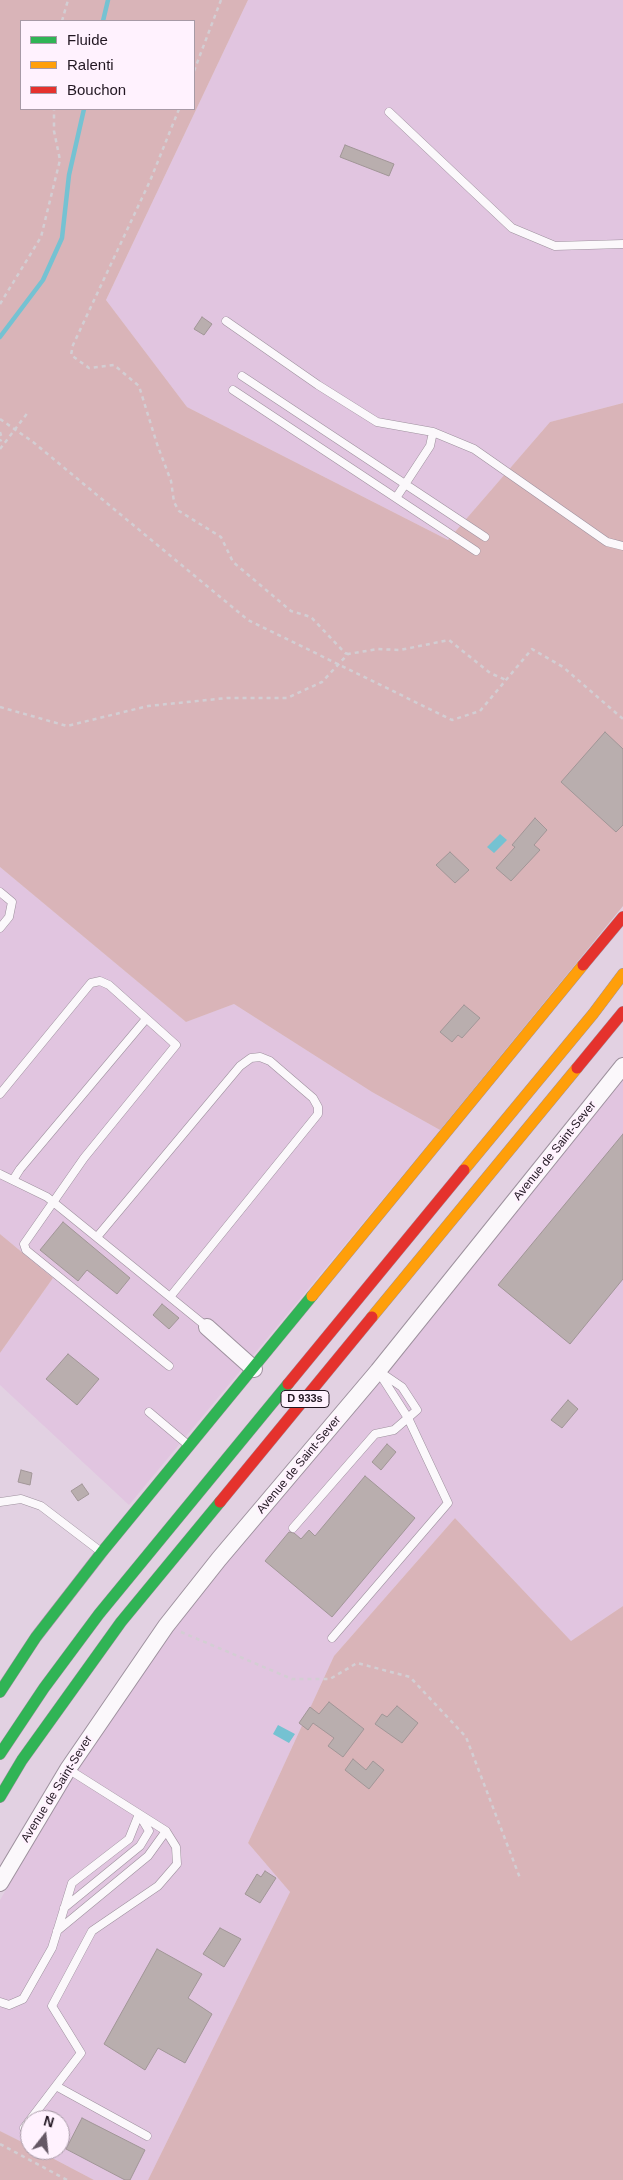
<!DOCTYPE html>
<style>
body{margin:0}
#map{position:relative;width:623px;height:2180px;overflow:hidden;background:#e2d1e2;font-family:Helvetica,sans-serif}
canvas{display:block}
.legend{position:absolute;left:20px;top:20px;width:175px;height:90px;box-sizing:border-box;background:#fff2fe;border:1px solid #a79aa6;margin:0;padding:6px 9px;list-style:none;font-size:15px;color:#221722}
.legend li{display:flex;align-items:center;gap:10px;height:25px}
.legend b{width:25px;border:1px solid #a79aa6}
.north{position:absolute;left:20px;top:2110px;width:50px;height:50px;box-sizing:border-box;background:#fff2fe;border:1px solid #a79aa6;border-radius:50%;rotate:16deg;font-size:14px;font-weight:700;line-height:20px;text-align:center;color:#221722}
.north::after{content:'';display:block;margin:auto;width:18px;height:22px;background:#655865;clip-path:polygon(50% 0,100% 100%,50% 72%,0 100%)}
</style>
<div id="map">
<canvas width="623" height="2180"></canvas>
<ul class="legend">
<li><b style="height:6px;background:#30b455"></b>Fluide</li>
<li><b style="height:6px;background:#ff9f0a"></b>Ralenti</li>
<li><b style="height:6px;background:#e5322d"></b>Bouchon</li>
</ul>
<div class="north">N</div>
</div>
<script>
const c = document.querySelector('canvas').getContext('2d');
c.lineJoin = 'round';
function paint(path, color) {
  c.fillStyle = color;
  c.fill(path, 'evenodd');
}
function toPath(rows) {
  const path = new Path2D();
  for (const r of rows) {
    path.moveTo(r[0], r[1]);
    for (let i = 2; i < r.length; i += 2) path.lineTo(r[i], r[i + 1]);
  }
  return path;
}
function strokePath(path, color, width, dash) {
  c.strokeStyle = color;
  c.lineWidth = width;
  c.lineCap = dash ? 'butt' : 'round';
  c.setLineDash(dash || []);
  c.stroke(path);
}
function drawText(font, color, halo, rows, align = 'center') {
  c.font = font + ' Helvetica,sans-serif';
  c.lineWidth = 4.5;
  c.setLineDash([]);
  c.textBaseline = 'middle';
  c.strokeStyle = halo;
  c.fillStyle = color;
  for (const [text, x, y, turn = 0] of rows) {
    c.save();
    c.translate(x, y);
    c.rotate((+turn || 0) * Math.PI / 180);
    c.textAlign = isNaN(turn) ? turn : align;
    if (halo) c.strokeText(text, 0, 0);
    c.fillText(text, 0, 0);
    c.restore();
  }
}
const built = toPath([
 [248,0,623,0,623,403,550,422,448,540,187,407,106,300],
 [0,867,186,1022,234,1004,372,1092,440,1130,129,1505,0,1385,0,1353,53,1278,0,1234],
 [623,1071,623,1606,571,1641,455,1518,334,1656,248,1843,290,1892,148,2180,94,2180,37,2150,60,2150,60,2120,30,2120,30,2146,0,2131,0,1900,86,1755,183,1617]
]);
const green = toPath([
 [0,0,248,0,106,300,187,407,448,540,550,422,623,403,623,906,440,1130,372,1092,234,1004,186,1022,0,867],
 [21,21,194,21,194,109,21,109],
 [0,1234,53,1278,0,1353],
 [455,1518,571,1641,623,1606,623,2180,148,2180,290,1892,248,1843,334,1656],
 [0,2131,30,2146,30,2150,37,2150,94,2180,0,2180]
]);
const water = toPath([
 [500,834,507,840,494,853,487,847],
 [278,1725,295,1734,289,1743,273,1734]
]);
const stream = toPath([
 [103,21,108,0],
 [0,337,43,280,62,238,69,175,84,109]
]);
const building = toPath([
 [345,145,394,164,389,176,340,157,345,145],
 [202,317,212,324,204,335,194,329,202,317],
 [605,732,623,749,623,825,616,832,561,782,605,732],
 [535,818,547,830,534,845,540,850,511,881,496,868,515,847,512,845,535,818],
 [450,852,469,870,455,883,436,865,450,852],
 [464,1005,480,1018,462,1038,458,1035,452,1042,440,1032,464,1005],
 [623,1134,623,1279,570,1344,498,1285,623,1134],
 [63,1222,130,1278,117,1294,87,1270,78,1281,40,1250,63,1222],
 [162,1304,179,1318,169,1329,153,1315,162,1304],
 [68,1354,99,1379,77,1405,46,1379,68,1354],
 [568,1400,578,1409,562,1428,551,1420,568,1400],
 [387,1444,396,1452,381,1470,372,1462,387,1444],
 [21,1470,32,1473,30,1485,18,1482,21,1470],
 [365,1476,415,1518,332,1617,265,1561,289,1532,294,1533,301,1539,309,1530,315,1536,365,1476],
 [82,1484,89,1494,78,1501,71,1491,82,1484],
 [329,1702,364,1729,343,1757,328,1746,334,1738,313,1723,308,1730,299,1723,310,1707,319,1714,329,1702],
 [397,1706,418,1723,402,1743,375,1724,382,1714,387,1717,397,1706],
 [353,1759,366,1770,373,1761,384,1770,369,1789,345,1770,353,1759],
 [265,1871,276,1878,260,1903,245,1894,257,1874,261,1877,265,1871],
 [220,1928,241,1939,224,1967,203,1954,220,1928],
 [157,1949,202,1974,188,1998,212,2014,185,2063,158,2048,145,2070,104,2044,157,1949],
 [82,2118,145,2150,130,2180,125,2180,66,2149,82,2118]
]);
const path = toPath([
 [62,21,68,0],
 [194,71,221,0],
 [179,109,150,181,73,345,71,355,89,368,114,365,139,386,157,444,171,481,174,502,179,511,221,537,233,562,291,611,311,617,345,653,348,654],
 [0,304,41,237,60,160,54,131,54,109],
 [0,419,33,442,248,620,452,720,480,711,532,649,563,667,623,719],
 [0,432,2,439,0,441],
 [0,449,29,411],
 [0,707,67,726,148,706,227,698,287,698,322,682,348,654,378,649,400,650,449,640,490,673,506,680],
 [181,1632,292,1679,330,1679,357,1663,410,1677,466,1737,520,1878],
 [0,2144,67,2180]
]);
const lane = toPath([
 [389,112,512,228,555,246,623,244],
 [226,321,318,385,377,422,433,432,474,449,607,542,623,546],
 [242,376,485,537],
 [233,390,476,551],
 [396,498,430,446,433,432],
 [0,892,12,902,9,917,0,928],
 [0,1094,91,983,100,981,109,985,176,1045,84,1158,24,1244,26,1250,169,1366],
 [0,1174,47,1197,207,1327],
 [13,1180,20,1169,146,1019],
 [97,1237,240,1066,251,1058,260,1057,270,1061,313,1098,318,1107,318,1114,170,1297],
 [149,1412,187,1444],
 [0,1502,21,1499,41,1506,100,1551],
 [293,1528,375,1434,394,1430,417,1410,402,1387,380,1372],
 [332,1638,448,1503,408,1418,378,1371],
 [64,1908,140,1846,149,1831,140,1816],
 [57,1931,148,1856,166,1831],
 [0,2002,9,2005,23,1999,52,1948,72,1883,129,1839,139,1814],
 [56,2086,147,2136],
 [30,2120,81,2053,52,2006,92,1931,158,1886,177,1864,176,1847,166,1831,68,1769],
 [24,2128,30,2120]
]);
const street = toPath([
 [207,1327,254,1369],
 [0,1883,68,1769,166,1626,219,1559,378,1371,623,1066]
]);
const fast = toPath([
 [0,1692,36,1637,102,1552,312,1296],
 [0,1754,44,1688,99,1614,288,1384],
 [0,1797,22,1760,121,1622,220,1502]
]);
const slow = toPath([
 [464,1170,593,1014,623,974],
 [312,1296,583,965],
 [372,1317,577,1068]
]);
const jam = toPath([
 [583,965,623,917],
 [577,1068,623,1012],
 [288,1384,464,1170],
 [220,1502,372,1317]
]);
const shields = [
 [305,1399,48]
];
const shieldNames = [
 ["D 933s",305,1399]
];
const streetNames = [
 ["Avenue de Saint-Sever",555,1151,-51],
 ["Avenue de Saint-Sever",299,1465,-50],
 ["Avenue de Saint-Sever",57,1789,-58]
];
paint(built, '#e1c5e0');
paint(green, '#d9b4b8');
paint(water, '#75c2d2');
strokePath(stream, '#75c2d2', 4.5);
paint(building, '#b9aeae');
strokePath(building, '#a19697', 1);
strokePath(lane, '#9e919e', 9);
strokePath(street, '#9e919e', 18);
strokePath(fast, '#9e919e', 12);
strokePath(slow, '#9e919e', 12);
strokePath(jam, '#9e919e', 12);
strokePath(path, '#d3ced3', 2.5, [4, 4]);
strokePath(lane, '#fbf8fb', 8);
strokePath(street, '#fbf8fb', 16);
strokePath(fast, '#30b455', 11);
strokePath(slow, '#ff9f0a', 11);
strokePath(jam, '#e5322d', 11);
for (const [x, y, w] of shields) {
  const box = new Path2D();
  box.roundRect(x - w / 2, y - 8.5, w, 17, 4);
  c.fillStyle = '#fff2fe';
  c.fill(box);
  strokePath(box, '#221722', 1);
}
drawText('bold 11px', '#221722', null, shieldNames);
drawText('12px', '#221722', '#fff2fe', streetNames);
</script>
